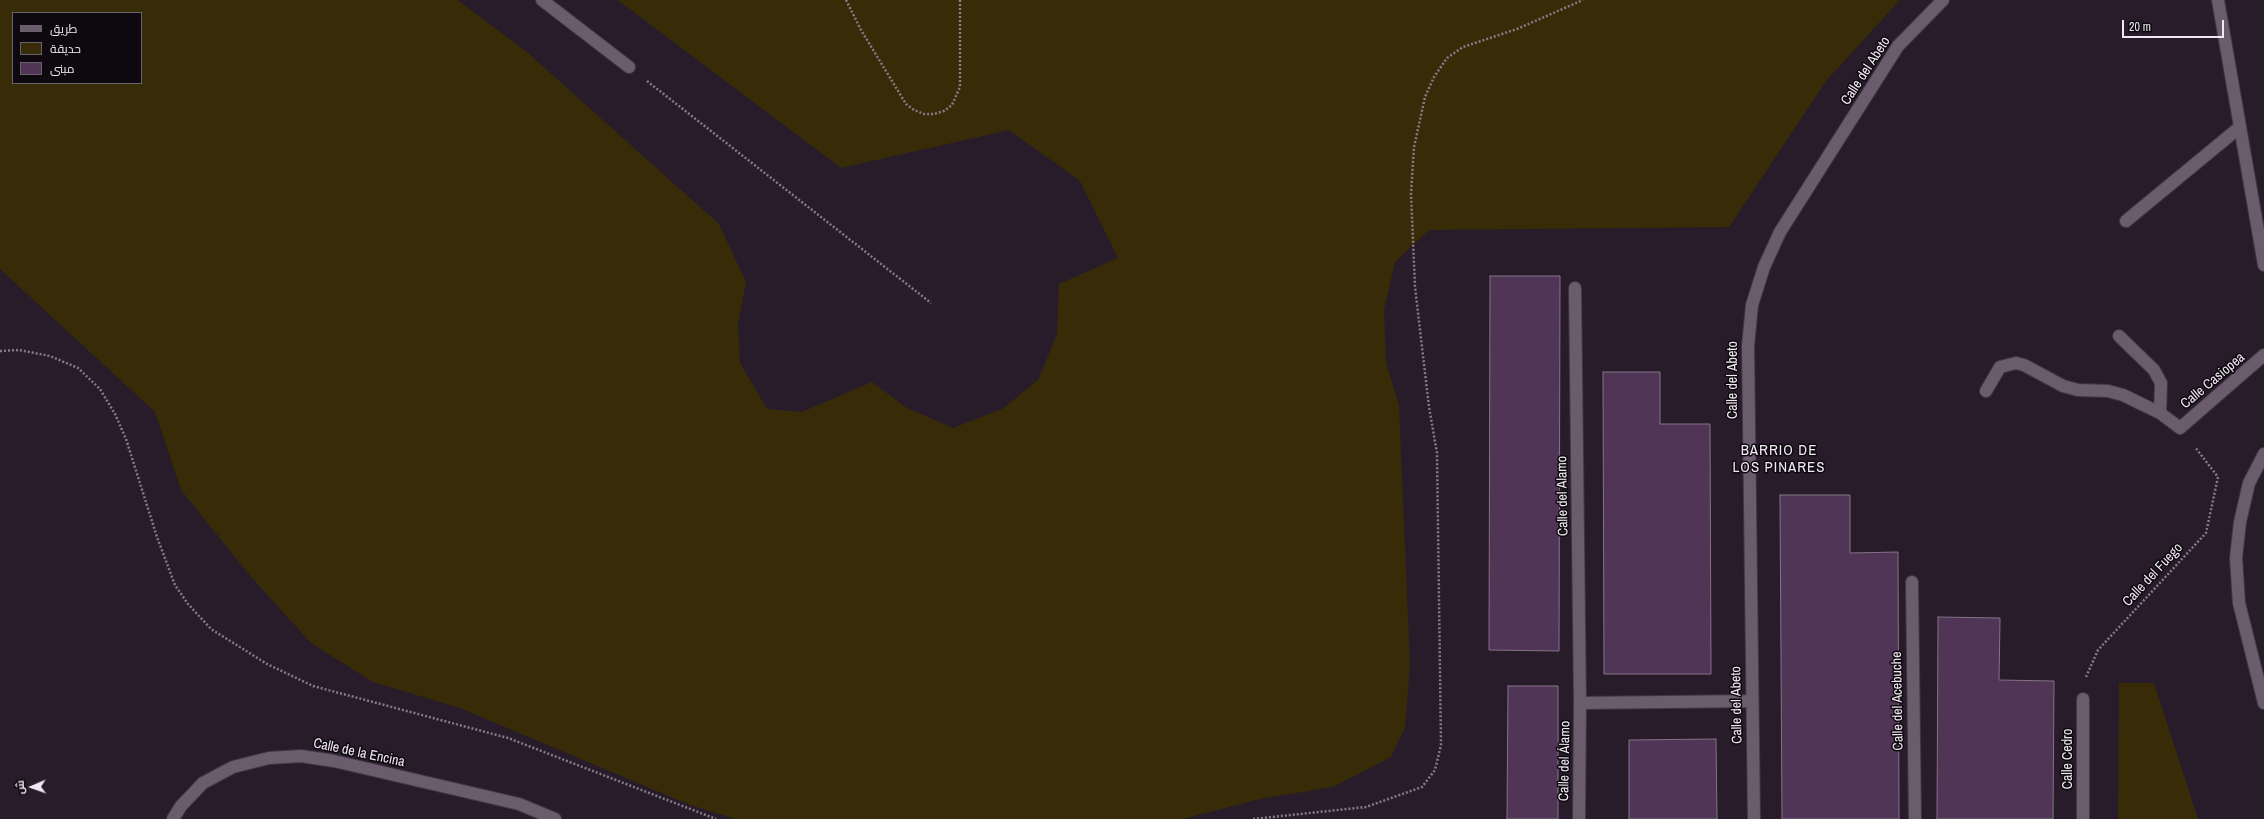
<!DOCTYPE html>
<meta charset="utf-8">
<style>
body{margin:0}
#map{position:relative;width:2264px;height:819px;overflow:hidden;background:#281c2b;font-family:"Archivo Narrow",Cairo,sans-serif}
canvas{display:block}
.legend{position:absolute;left:12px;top:12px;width:130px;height:72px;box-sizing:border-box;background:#0e090f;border:1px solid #686269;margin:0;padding:5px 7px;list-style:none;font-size:12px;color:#efe7f1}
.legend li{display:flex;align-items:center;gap:8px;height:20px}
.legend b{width:20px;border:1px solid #686269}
.north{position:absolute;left:12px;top:767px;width:40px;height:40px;-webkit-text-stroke:3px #0e090f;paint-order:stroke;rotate:268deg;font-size:11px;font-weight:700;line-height:16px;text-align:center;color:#efe7f1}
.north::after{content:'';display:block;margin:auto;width:14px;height:18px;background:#efe7f1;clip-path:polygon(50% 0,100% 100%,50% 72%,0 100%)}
.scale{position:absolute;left:2122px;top:20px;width:102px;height:18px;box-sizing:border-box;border:2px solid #efe7f1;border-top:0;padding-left:5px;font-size:12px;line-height:14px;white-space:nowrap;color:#efe7f1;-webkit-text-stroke:3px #0e090f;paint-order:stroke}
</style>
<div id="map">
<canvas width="2264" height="819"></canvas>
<ul class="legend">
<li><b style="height:5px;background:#6a5c6d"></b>طريق</li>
<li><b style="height:11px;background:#372c07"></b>حديقة</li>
<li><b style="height:11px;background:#503557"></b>مبنى</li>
</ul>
<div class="north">ش</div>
<div class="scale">20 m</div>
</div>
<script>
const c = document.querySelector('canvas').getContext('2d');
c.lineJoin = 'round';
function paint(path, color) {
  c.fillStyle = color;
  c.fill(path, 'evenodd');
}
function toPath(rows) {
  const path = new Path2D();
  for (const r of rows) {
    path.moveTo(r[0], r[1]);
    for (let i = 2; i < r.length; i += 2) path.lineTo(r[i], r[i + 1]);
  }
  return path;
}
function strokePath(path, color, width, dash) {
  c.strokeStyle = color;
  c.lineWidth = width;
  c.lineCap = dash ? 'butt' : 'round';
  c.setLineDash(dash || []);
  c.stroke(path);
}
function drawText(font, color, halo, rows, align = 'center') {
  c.font = font + ' "Archivo Narrow",sans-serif';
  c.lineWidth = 3;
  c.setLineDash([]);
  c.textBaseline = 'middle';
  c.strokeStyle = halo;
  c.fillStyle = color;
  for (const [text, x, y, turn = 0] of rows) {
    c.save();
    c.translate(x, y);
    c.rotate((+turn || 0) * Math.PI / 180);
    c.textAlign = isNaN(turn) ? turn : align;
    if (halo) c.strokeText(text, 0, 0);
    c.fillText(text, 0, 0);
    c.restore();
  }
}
const green = toPath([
 [0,0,458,0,528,53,719,224,746,282,738,323,740,363,767,409,802,412,872,382,907,408,953,428,1002,409,1038,380,1057,334,1059,284,1118,258,1080,181,1009,130,841,168,618,0,1900,0,1826,81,1729,227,1429,230,1395,262,1384,310,1386,362,1399,406,1410,665,1405,727,1391,757,1333,787,1260,799,1183,819,736,819,690,805,460,708,373,682,311,643,252,578,181,490,155,412,0,269],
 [13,13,141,13,141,83,13,83],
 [2119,683,2154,683,2198,819,2118,819]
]);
const building = toPath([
 [1490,276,1560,276,1559,651,1489,650,1490,276],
 [1603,372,1660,372,1660,424,1710,424,1711,674,1604,674,1603,372],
 [1780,495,1850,495,1850,553,1898,552,1899,819,1782,819,1780,495],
 [1938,617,2000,618,1999,680,2054,681,2053,819,1937,819,1938,617],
 [1508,686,1558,686,1558,819,1507,819,1508,686],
 [1716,739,1717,819,1629,819,1629,740,1716,739]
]);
const path = toPath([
 [846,0,861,30,906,104,914,110,924,114,934,114,944,111,952,105,960,87,960,0],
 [647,81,931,303],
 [0,351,19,350,50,356,78,368,100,389,115,414,126,439,157,537,175,585,188,604,211,629,267,664,313,686,508,738,716,819],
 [2086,677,2098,650,2206,533,2218,477,2195,447],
 [1253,819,1366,807,1422,787,1435,770,1441,745,1437,453,1429,407,1415,287,1411,194,1414,147,1425,97,1434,77,1447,58,1463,47,1517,29,1583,0]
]);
const lane = toPath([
 [542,0,629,67],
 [2126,221,2240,127]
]);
const street = toPath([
 [2218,0,2264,265],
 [1575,288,1580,703,1579,819],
 [2119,336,2154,370,2161,383,2160,413],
 [1986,391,2000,367,2016,363,2024,365,2063,386,2078,390,2108,391,2123,395,2160,413,2180,428,2264,355],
 [1912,582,1915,819],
 [2083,699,2083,819],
 [1580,703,1752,701],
 [173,819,181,806,203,783,233,767,269,758,301,756,334,761,519,804,555,819],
 [1754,819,1748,346,1752,305,1764,267,1780,232,1898,46,1943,0]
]);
const secondary = toPath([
 [2264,454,2249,483,2240,522,2236,558,2239,603,2264,703]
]);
const streetNames = [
 ["Calle del Abeto",1866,71,-57],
 ["Calle del Abeto",1733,380,-90],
 ["Calle Casiopea",2213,381,-40],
 ["Calle del Alamo",1563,496,-91],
 ["Calle del Fuego",2153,575,-47],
 ["Calle del Acebuche",1898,701,-91],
 ["Calle del Abeto",1737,705,-91],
 ["Calle de la Encina",359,753,12],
 ["Calle Cedro",2068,759,-90],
 ["Calle del Álamo",1565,761,-89]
];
const neighbourhoodNames = [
 ["BARRIO DE",1779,451],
 ["LOS PINARES",1779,468]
];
paint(green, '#372c07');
paint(building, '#503557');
strokePath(building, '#837486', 1);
strokePath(lane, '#423844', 14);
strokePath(street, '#423844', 14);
strokePath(secondary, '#423844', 14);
strokePath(path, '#857b88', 2.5, [2, 2]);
strokePath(lane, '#6a5c6d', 12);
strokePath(street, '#6a5c6d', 12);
strokePath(secondary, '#6a5c6d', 12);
drawText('14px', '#efe7f1', '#0e090f', streetNames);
c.letterSpacing = '1px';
drawText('15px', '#efe7f1', '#0e090f', neighbourhoodNames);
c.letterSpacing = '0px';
</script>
